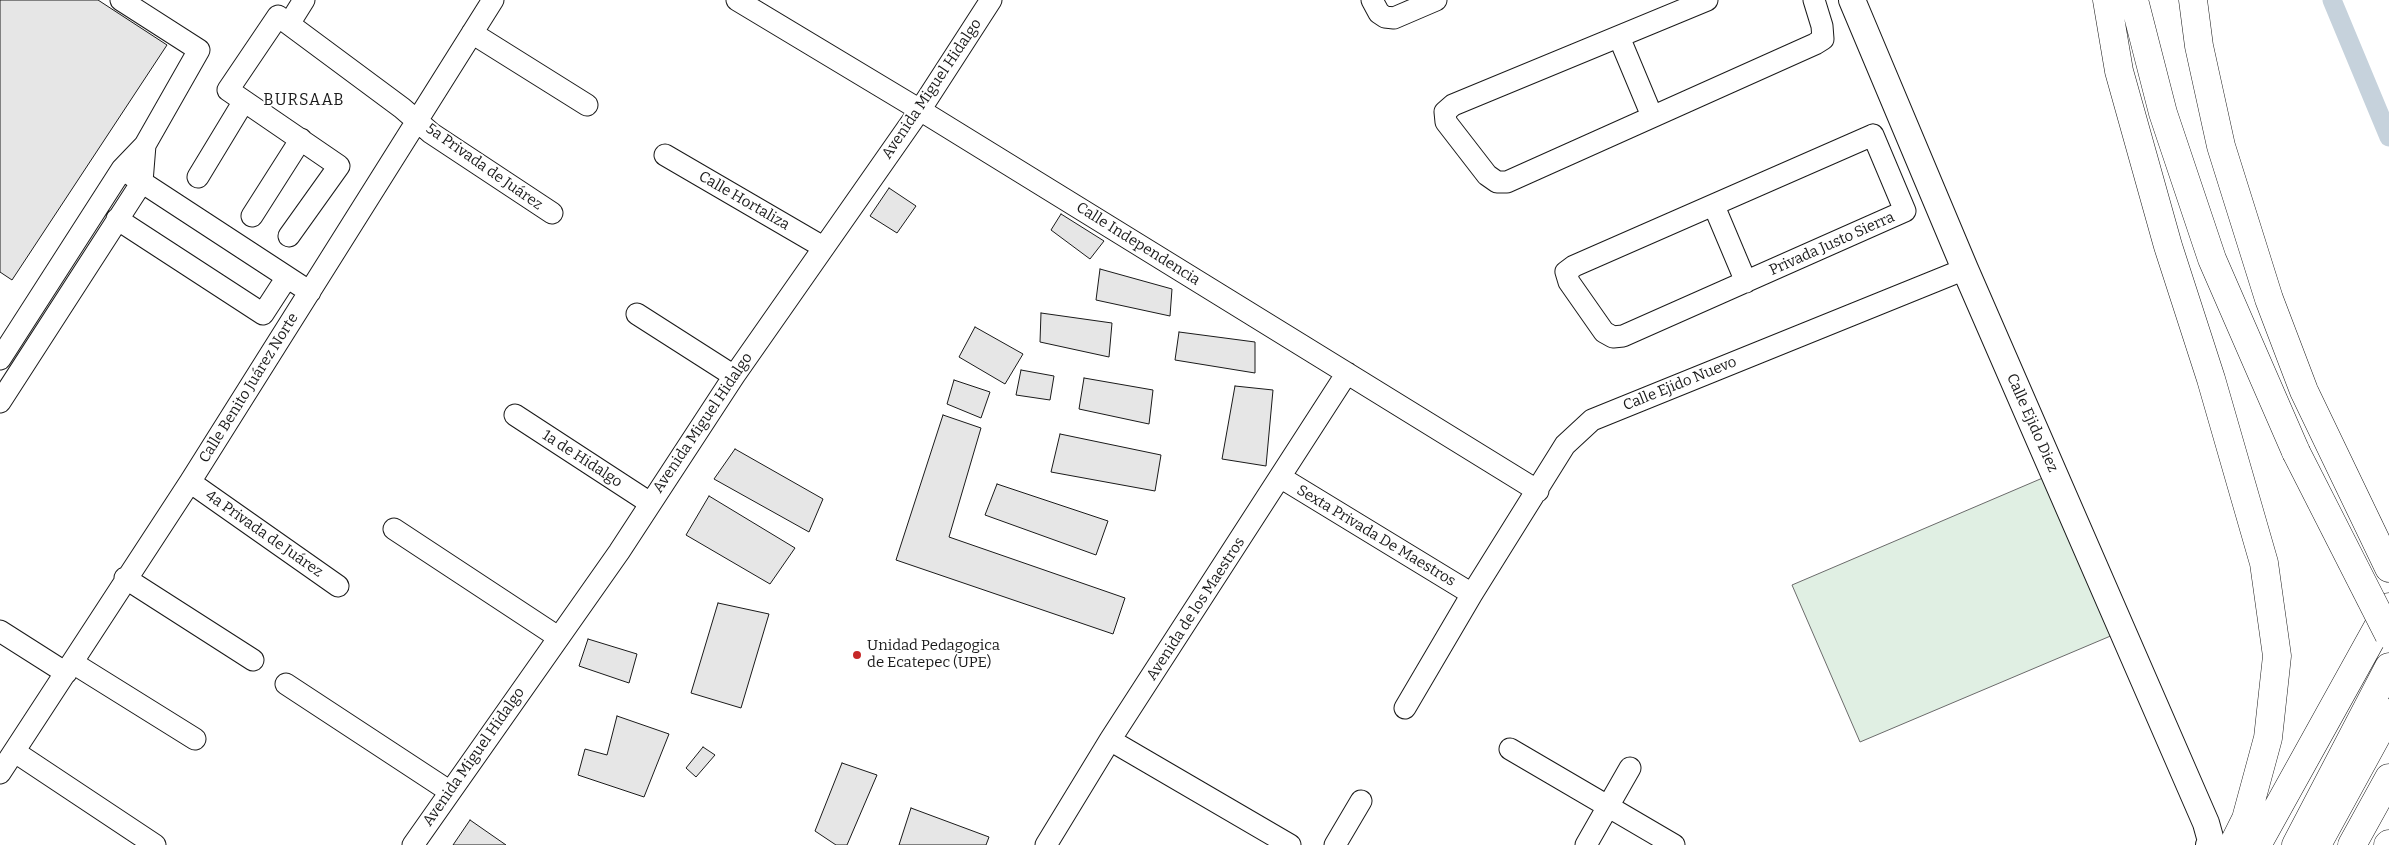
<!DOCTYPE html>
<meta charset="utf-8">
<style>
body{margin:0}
canvas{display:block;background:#fff}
</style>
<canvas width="2389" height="845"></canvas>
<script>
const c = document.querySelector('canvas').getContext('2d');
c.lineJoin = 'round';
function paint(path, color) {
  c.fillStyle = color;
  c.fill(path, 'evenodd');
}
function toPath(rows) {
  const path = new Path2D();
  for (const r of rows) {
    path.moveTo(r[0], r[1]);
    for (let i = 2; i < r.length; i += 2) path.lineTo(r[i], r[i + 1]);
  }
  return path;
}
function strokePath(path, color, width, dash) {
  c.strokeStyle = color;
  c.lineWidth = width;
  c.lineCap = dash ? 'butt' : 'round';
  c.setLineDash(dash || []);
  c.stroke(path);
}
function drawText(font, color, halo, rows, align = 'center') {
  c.font = font + ' Bitter,serif';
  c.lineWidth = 4;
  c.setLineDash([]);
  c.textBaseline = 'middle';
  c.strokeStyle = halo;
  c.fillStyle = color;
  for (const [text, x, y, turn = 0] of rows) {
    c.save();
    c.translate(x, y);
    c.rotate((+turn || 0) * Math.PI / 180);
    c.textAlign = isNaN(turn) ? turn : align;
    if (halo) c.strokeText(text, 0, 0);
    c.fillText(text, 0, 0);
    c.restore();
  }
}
const green = toPath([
 [2052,474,2120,632,1860,742,1792,585,2052,474]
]);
const canal = toPath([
 [2332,0,2389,137]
]);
const building = toPath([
 [0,0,98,0,167,45,12,280,0,272,0,0],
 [889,188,916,206,897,233,870,216,889,188],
 [1061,214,1104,241,1090,259,1051,230,1061,214],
 [1100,269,1172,289,1170,316,1096,300,1100,269],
 [1041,313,1112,323,1109,357,1040,342,1041,313],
 [975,327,1023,354,1005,384,959,357,975,327],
 [1179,332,1255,342,1255,373,1175,360,1179,332],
 [1021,370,1054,376,1050,400,1016,395,1021,370],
 [1084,378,1153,390,1149,424,1079,409,1084,378],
 [954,380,990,392,981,418,947,404,954,380],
 [1235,386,1273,390,1266,466,1222,459,1235,386],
 [943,415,981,428,949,537,1125,598,1113,634,896,560,943,415],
 [1060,434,1161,455,1155,491,1051,472,1060,434],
 [735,449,823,499,809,532,714,479,735,449],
 [997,484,1108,521,1096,555,985,515,997,484],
 [709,496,795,548,770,584,686,535,709,496],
 [718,603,769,614,741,708,691,693,718,603],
 [588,639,637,654,629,683,579,666,588,639],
 [617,716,669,734,644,797,578,775,585,749,607,755,617,716],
 [703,747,715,755,696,777,686,768,703,747],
 [842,763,877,775,847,845,836,845,815,831,842,763],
 [911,808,989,837,986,845,899,845,911,808],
 [470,820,506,845,453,845,470,820]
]);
const minor = toPath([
 [737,0,920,110,1538,491],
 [1372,0,1379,13,1385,17,1394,18,1436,0],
 [1707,0,1453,105,1445,112,1446,122,1487,175,1497,182,1507,182,1815,44,1823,39,1822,26,1814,0],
 [289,24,304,0],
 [472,33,587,105],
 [1619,37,1652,116],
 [1873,135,1905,211,1623,336,1613,337,1604,332,1569,282,1566,272,1574,266,1873,135],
 [665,155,823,247],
 [131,175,310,292],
 [198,177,244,101],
 [1714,206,1746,282],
 [252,216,301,139],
 [117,219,263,314,287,277],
 [289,236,339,166,228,90,278,16,402,108,431,133,552,213],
 [637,314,734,376],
 [0,359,122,169,145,145,199,50,121,0],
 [0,402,142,182,145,145],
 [515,415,650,503],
 [1280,477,1472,594],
 [190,482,338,586],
 [394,529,558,637],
 [125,578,253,660],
 [0,631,66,673],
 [73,663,195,739],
 [286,684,449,791],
 [1405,708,1472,594,1565,445,1592,420,1965,269],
 [1110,740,1290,845],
 [1510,749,1674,845],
 [15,752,155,845],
 [0,773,190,482,493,0],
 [413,845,619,552,734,376,920,110,991,0],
 [1046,845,1110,740,1347,373],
 [1335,845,1361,801],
 [1586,845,1630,768]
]);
const major = toPath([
 [1852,0,1965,269,2206,823,2211,841,2209,845]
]);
const highway = toPath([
 [2107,0,2119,71,2168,246,2211,379,2264,563,2277,656,2268,738,2246,819,2233,845],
 [2134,0,2163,113,2212,259,2296,452],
 [2193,0,2199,46,2221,146,2269,299,2304,391,2389,568],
 [2319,841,2389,713],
 [2257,845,2389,607],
 [2296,845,2389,667],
 [2352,845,2389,778],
 [2388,845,2389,844]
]);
const highwayBridge = toPath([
 [2296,452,2389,635]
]);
const markers = [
 [857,655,5,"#c62828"]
];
const streetNames = [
 ["Avenida Miguel Hidalgo",932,89,-56],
 ["5a Privada de Juárez",484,167,35],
 ["Calle Hortaliza",744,201,30],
 ["Calle Independencia",1138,244,32],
 ["Privada Justo Sierra",1832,244,-24],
 ["Calle Ejido Nuevo",1680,384,-22],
 ["Calle Benito Juárez Norte",249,388,-58],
 ["Avenida Miguel Hidalgo",703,423,-56],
 ["Calle Ejido Diez",2032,423,66],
 ["1a de Hidalgo",582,459,33],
 ["4a Privada de Juárez",264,534,35],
 ["Sexta Privada De Maestros",1376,536,31],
 ["Avenida de los Maestros",1196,609,-57],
 ["Avenida Miguel Hidalgo",474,757,-55]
];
const poiNames = [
 ["Unidad Pedagogica",867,646],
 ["de Ecatepec (UPE)",867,663]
];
const neighbourhoodNames = [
 ["BURSAAB",304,101]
];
paint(green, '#e0efe3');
strokePath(green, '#6a6a6a', 1);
strokePath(canal, '#c6d2dc', 19);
paint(building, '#e6e6e6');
strokePath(building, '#1a1a1a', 1);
strokePath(minor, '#1a1a1a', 23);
strokePath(major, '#1a1a1a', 28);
strokePath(highway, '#1a1a1a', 29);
strokePath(minor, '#fff', 21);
strokePath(major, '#fff', 26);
strokePath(highway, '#fff', 28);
strokePath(highwayBridge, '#1a1a1a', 29, []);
strokePath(highwayBridge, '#fff', 28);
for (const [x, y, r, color] of markers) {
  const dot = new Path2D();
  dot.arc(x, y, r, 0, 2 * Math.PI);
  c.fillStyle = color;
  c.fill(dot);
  strokePath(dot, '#fff', 2);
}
drawText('15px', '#1a1a1a', '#fff', streetNames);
drawText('15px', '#1a1a1a', '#fff', poiNames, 'left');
c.letterSpacing = '1px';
drawText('16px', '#1a1a1a', '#fff', neighbourhoodNames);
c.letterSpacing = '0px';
</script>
